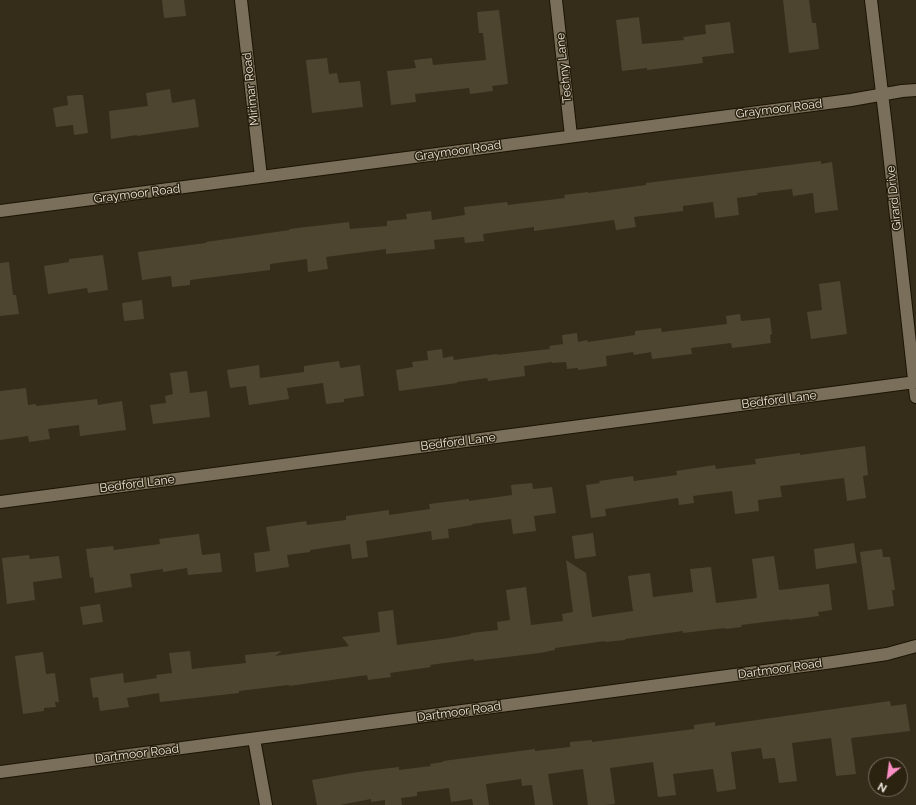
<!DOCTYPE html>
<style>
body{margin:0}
#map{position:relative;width:916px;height:805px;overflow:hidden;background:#352c19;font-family:Raleway,sans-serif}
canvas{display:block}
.north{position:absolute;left:868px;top:757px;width:40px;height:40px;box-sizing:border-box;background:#2b2210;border:1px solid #797161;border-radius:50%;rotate:209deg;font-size:11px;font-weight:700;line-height:16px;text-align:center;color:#ede7db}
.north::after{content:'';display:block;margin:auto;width:14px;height:18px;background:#fb8fc3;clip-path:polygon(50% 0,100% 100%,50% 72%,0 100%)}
</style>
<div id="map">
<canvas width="916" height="805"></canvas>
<div class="north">N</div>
</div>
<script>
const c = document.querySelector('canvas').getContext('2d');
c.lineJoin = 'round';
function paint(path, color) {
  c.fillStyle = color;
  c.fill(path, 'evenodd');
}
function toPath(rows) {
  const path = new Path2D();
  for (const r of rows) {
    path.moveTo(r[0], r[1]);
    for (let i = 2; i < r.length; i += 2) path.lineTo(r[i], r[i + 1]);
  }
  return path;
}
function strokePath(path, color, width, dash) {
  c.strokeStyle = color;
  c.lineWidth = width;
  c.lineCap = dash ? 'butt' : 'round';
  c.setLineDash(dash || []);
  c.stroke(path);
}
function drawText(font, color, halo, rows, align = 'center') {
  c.font = font + ' Raleway,sans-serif';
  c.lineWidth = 3;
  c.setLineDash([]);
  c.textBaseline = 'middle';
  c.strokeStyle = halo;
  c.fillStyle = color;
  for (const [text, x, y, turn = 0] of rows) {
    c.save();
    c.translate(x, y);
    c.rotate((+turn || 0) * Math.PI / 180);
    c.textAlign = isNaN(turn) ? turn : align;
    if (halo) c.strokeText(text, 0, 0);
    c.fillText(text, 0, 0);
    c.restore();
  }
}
const building = toPath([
 [162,0,184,0,186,16,164,18],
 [783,0,809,0,812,23,816,23,819,49,789,53],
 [499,10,508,84,492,86,493,91,470,94,469,88,415,94,416,102,391,105,387,71,416,68,414,60,432,58,433,65,486,60,483,33,479,33,477,12],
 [639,17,642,44,684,40,683,37,706,34,705,25,730,22,734,53,702,57,703,63,647,70,647,68,622,71,616,20],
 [327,58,329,74,337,73,339,83,360,81,363,107,312,113,306,60],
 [170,89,172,103,195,99,199,127,137,136,137,135,111,139,109,111,148,106,146,93],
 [77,95,83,95,88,133,74,135,73,125,56,127,53,108,68,105,67,96],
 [821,161,821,164,832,162,838,210,815,213,813,193,793,196,792,189,757,193,758,195,737,198,739,215,715,218,713,202,683,206,683,211,634,217,636,227,616,230,614,220,534,231,534,227,483,234,484,241,465,243,464,237,434,240,435,249,386,254,386,249,326,257,328,269,308,272,307,259,270,264,270,270,190,280,190,285,172,287,171,276,142,280,138,252,206,243,206,242,290,230,289,229,349,222,350,229,387,226,387,221,407,219,406,214,431,211,432,220,465,215,464,207,507,202,508,205,565,198,564,195,588,192,588,193,646,185,646,183,670,180],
 [103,255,108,290,88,293,87,288,48,294,44,266,69,262,69,259],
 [9,262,13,295,16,295,19,314,0,316,0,263],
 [840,281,847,334,811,339,807,312,822,310,819,284],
 [142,300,144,319,124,321,122,303],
 [740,314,741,321,770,318,772,334,770,335,771,343,732,348,731,343,691,348,692,354,652,359,651,352,634,355,633,352,606,356,607,366,578,370,578,368,567,369,566,362,552,363,552,362,524,366,525,376,488,381,487,378,457,382,457,383,399,391,396,370,413,367,412,362,428,360,427,351,442,349,443,358,453,356,454,360,497,354,497,355,550,349,549,346,563,344,562,335,577,333,578,342,587,340,588,342,635,335,635,331,661,328,662,332,727,324,726,316],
 [339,361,340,367,341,368,360,365,364,396,344,399,344,402,326,404,323,383,287,388,289,399,249,405,246,386,230,388,227,370,259,365,260,378,304,372,304,366],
 [187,371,190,393,207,391,210,417,153,424,150,405,166,403,165,396,173,394,170,373],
 [26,388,28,405,36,404,36,406,97,399,98,405,122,401,126,430,80,436,79,425,48,429,50,439,29,442,28,436,0,440,0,391],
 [865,446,868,475,863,476,866,498,847,501,844,478,780,486,782,497,758,500,759,511,735,514,732,491,693,496,694,503,679,505,678,498,605,509,606,516,591,518,586,485,600,483,599,481,633,476,634,481,677,475,676,471,715,465,716,469,756,464,755,459,800,453,800,455],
 [532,483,533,489,552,487,556,513,534,516,536,531,513,534,511,519,472,524,473,525,448,529,449,538,432,540,431,531,366,541,368,557,352,559,350,544,310,550,310,552,287,555,289,567,256,572,254,553,270,551,266,527,306,521,307,525,346,520,346,516,389,510,389,515,430,509,429,504,469,499,469,501,512,495,511,485],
 [593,533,596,556,575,559,572,536],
 [199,534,202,555,220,553,222,572,188,575,187,568,163,572,163,569,130,574,132,587,95,593,93,577,90,578,86,549,113,546,114,550,160,544,159,539],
 [854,543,857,563,816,569,814,549],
 [882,549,883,557,890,557,895,590,892,590,894,606,868,610,860,552],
 [29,555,30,559,59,556,62,578,33,582,35,600,7,604,2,558],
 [774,556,779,590,829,584,832,610,818,612,819,616,789,620,789,619,741,625,742,627,725,629,725,628,683,633,683,631,625,639,625,640,605,642,605,641,555,648,555,650,540,653,474,661,474,659,430,665,431,667,390,673,391,677,368,680,367,675,289,686,289,685,239,691,239,693,160,702,159,693,127,698,129,707,100,711,98,697,93,698,90,678,123,673,124,683,157,678,156,675,172,673,169,653,190,651,192,669,246,663,245,655,282,651,275,656,349,646,342,637,380,632,378,612,393,610,397,645,449,638,471,634,471,633,498,630,497,622,510,620,506,590,526,587,531,625,563,621,562,614,573,612,566,560,586,573,592,617,633,611,628,576,650,573,653,597,693,592,690,569,711,567,716,603,757,598,752,559],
 [100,604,103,622,83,625,80,607],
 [43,652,46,674,55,673,59,702,55,702,56,707,44,708,44,711,23,714,15,656],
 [890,701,891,706,906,704,910,731,851,738,856,774,836,776,831,738,792,743,797,781,779,783,775,758,763,759,761,748,731,752,736,789,717,792,713,769,673,774,676,795,658,797,653,762,610,768,615,804,605,805,588,805,583,769,548,774,553,805,535,805,532,785,522,786,521,779,486,784,489,805,473,805,472,799,451,802,449,788,417,792,417,796,401,798,402,805,385,805,385,800,371,802,371,799,340,805,317,805,312,780,358,772,399,767,399,770,431,766,430,764,443,762,443,761,535,749,535,751,570,747,570,742,592,740,592,742,694,729,694,725,715,722,715,726]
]);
const minor = toPath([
 [241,0,261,177],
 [556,0,571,136],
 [871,0,887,135,916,397],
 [0,211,851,100,902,91,916,90],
 [0,502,916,382],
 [254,739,266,805],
 [0,772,833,662,887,654,916,646]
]);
const streetNames = [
 ["Techny Lane",564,68,-96],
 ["Mirimar Road",251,89,-96],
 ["Graymoor Road",779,109,-7],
 ["Graymoor Road",458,151,-8],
 ["Graymoor Road",137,194,-7],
 ["Girard Drive",894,198,-96],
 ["Bedford Lane",779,400,-7],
 ["Bedford Lane",458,442,-7],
 ["Bedford Lane",137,484,-7],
 ["Dartmoor Road",780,669,-8],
 ["Dartmoor Road",459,712,-8],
 ["Dartmoor Road",137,754,-7]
];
paint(building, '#4e4531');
strokePath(minor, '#1c1403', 14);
strokePath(minor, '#796f5a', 12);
drawText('12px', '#ede7db', '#2b2210', streetNames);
</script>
